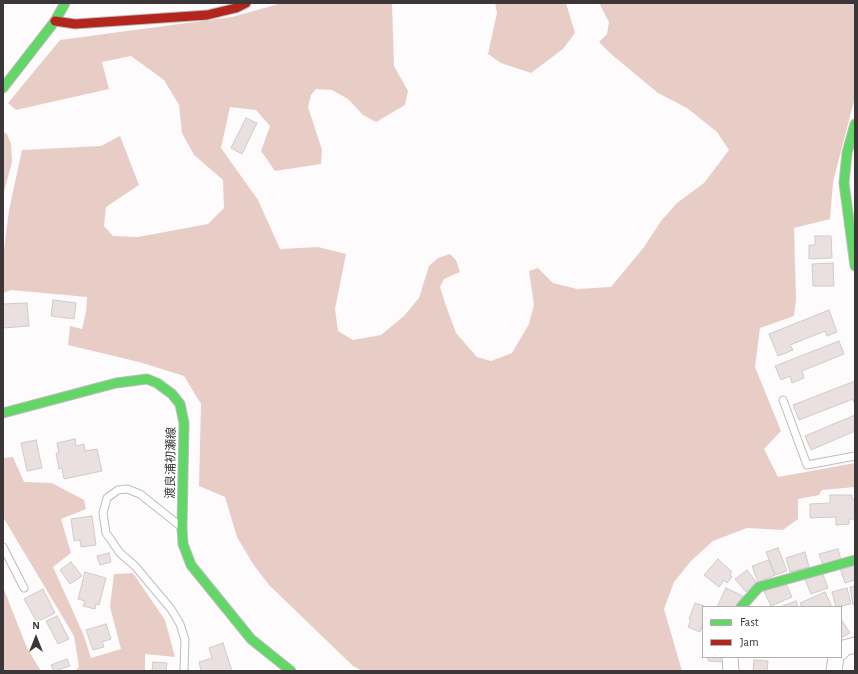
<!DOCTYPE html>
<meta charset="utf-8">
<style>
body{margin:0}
#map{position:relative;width:858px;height:674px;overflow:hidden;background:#fdfbfc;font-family:"Alegreya Sans",sans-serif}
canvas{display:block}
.frame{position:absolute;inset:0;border:4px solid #3b3738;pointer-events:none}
.legend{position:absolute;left:702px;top:606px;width:140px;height:52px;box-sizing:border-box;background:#fff;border:1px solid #b1afaf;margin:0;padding:5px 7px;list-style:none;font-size:12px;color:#3b3738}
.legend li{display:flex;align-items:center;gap:8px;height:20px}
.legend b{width:20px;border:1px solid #b1afaf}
.north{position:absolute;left:16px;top:618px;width:40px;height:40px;-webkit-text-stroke:3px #fff;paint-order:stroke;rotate:0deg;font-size:11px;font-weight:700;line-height:16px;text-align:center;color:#3b3738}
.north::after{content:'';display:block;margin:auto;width:14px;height:18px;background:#3b3738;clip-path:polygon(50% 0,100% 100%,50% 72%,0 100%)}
</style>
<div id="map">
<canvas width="858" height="674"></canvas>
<div class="frame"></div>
<ul class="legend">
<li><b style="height:5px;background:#63d668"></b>Fast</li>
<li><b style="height:5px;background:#b3261e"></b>Jam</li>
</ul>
<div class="north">N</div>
</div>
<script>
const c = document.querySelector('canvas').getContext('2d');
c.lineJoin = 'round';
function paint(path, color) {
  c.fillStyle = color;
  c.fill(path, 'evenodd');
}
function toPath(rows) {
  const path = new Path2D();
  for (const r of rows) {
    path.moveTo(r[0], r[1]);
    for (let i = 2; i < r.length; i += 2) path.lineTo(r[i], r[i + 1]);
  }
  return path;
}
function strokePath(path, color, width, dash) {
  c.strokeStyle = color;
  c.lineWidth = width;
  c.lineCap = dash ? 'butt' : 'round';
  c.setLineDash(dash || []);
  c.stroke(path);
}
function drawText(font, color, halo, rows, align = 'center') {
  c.font = font + ' "Alegreya Sans","Noto Sans JP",sans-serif';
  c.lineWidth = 3;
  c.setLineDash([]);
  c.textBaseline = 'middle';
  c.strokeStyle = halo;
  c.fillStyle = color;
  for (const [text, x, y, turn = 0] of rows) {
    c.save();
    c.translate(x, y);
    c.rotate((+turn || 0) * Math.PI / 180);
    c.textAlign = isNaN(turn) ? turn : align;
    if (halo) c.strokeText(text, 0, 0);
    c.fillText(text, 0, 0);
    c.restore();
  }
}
const forest = toPath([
 [282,3,392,3,394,66,408,91,405,105,376,122,363,115,348,99,332,90,316,89,311,95,308,107,322,150,321,164,275,171,261,151,270,126,256,110,230,107,221,148,258,200,280,249,318,247,346,254,335,309,338,331,353,340,381,335,404,316,419,298,429,266,438,258,450,254,456,260,460,272,444,279,440,287,446,306,456,333,477,357,491,361,512,353,529,324,534,305,529,271,538,268,553,283,577,289,611,287,644,247,661,221,677,203,704,183,729,150,717,132,687,108,658,93,611,54,599,42,607,34,609,22,599,3,855,3,855,97,833,182,830,219,794,228,796,299,794,316,760,328,755,367,781,431,764,449,778,477,855,463,855,487,822,490,819,495,798,499,798,519,783,530,747,528,713,541,691,561,674,582,664,609,682,671,362,671,353,666,269,585,253,564,237,537,225,497,199,486,201,404,184,376,139,362,68,345,70,326,82,329,86,312,87,297,11,290,3,293,3,258,9,210,22,150,101,146,120,136,139,185,106,207,104,226,113,236,138,237,208,224,224,208,223,180,194,155,182,133,179,105,164,80,131,56,102,62,109,89,16,110,8,103,60,40,232,17],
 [495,3,566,3,575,33,563,49,531,73,501,63,488,54,497,13],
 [3,132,7,134,11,144,12,162,3,195],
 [13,457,24,482,52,483,84,500,86,509,61,519,71,553,53,567,84,636,91,658,121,649,110,607,114,574,133,573,165,620,175,657,145,654,145,671,75,671,79,667,74,636,3,517,3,458],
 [3,587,27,648,41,671,3,671]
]);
const building = toPath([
 [246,118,257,123,242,154,231,148,246,118],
 [815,236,831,236,832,258,809,259,809,245,815,245,815,236],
 [833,263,834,286,813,286,812,264,833,263],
 [53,300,76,303,74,319,51,316,53,300],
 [27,303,29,326,3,328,3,304,27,303],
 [829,310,837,332,827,336,825,331,790,345,793,350,778,356,769,334,829,310],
 [839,341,844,354,802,371,804,378,792,383,790,376,781,380,775,366,839,341],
 [855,381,855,405,853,399,799,420,793,405,855,381],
 [855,415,855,431,811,450,805,436,855,415],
 [75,439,76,446,84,444,85,451,97,449,102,471,64,479,62,468,59,469,56,453,59,453,57,443,75,439],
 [36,440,42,468,27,471,21,443,36,440],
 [830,495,852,495,852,499,855,499,855,519,849,519,849,524,836,525,836,517,810,518,810,504,830,503,830,495],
 [92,516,96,545,81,547,80,540,74,541,71,519,92,516],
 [778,548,787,571,775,575,766,552,778,548],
 [838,549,841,560,823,565,819,554,838,549],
 [805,552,809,567,790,572,786,558,805,552],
 [109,553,111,562,100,565,97,556,109,553],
 [718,559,732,572,730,575,732,577,727,583,724,580,719,587,704,575,718,559],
 [769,560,775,575,758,582,752,566,769,560],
 [71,562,82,576,70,584,60,570,71,562],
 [855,564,855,580,845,583,840,568,855,564],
 [747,570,757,583,746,592,735,579,747,570],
 [85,572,106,578,99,605,96,604,95,609,83,606,85,601,78,599,85,572],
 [822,572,828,588,811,594,805,579,822,572],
 [785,582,792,597,771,606,764,591,785,582],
 [855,586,855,604,853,605,850,587,855,586],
 [726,588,743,596,737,607,717,607,726,588],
 [847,588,851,604,836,607,832,592,847,588],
 [43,589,55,613,37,622,24,599,43,589],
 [825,592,832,607,802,607,800,603,825,592],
 [796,601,798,607,780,607,796,601],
 [695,603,707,607,703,607,703,624,700,632,688,627,691,620,689,619,695,603],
 [57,616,69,639,58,644,46,621,57,616],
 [841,619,850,633,841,638,841,619],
 [106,624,111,639,102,642,104,647,93,650,86,630,106,624],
 [223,643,232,671,201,671,199,662,212,658,209,648,223,643],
 [708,657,724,657,723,662,708,661,708,657],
 [67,659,70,666,54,671,51,665,67,659],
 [754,660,768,661,767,671,753,671,754,660],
 [153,662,167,663,166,671,152,671,153,662]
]);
const lane = toPath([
 [783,400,807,465,855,456],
 [179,525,140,494,127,489,118,490,107,498,103,513,106,533,120,553,135,566,171,609,180,624,185,640,184,671],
 [3,547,24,588]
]);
const street = toPath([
 [841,652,844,648,855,645],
 [730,657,731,671],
 [834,671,836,657]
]);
const fast = toPath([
 [3,88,55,21,65,3],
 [855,124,847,153,844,183,855,266],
 [3,413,116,383,147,379,157,383,172,394,180,404,184,423,182,528,183,544,191,565,251,639,291,671],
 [741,607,759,587,855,560]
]);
const jam = toPath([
 [55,21,75,24,207,15,236,8,246,3]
]);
const streetNames = [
 ["渡良浦初瀬線",171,463,-89]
];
paint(forest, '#e8cdc7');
paint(building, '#eae0e0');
strokePath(building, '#cecbcc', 1);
strokePath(lane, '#bfbcbd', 9);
strokePath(street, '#bfbcbd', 17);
strokePath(fast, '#bfbcbd', 11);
strokePath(jam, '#bfbcbd', 11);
strokePath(lane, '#fffeff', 7);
strokePath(street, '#fffeff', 15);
strokePath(fast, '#63d668', 9);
strokePath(jam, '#b3261e', 9);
drawText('12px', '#3b3738', '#fff', streetNames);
</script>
